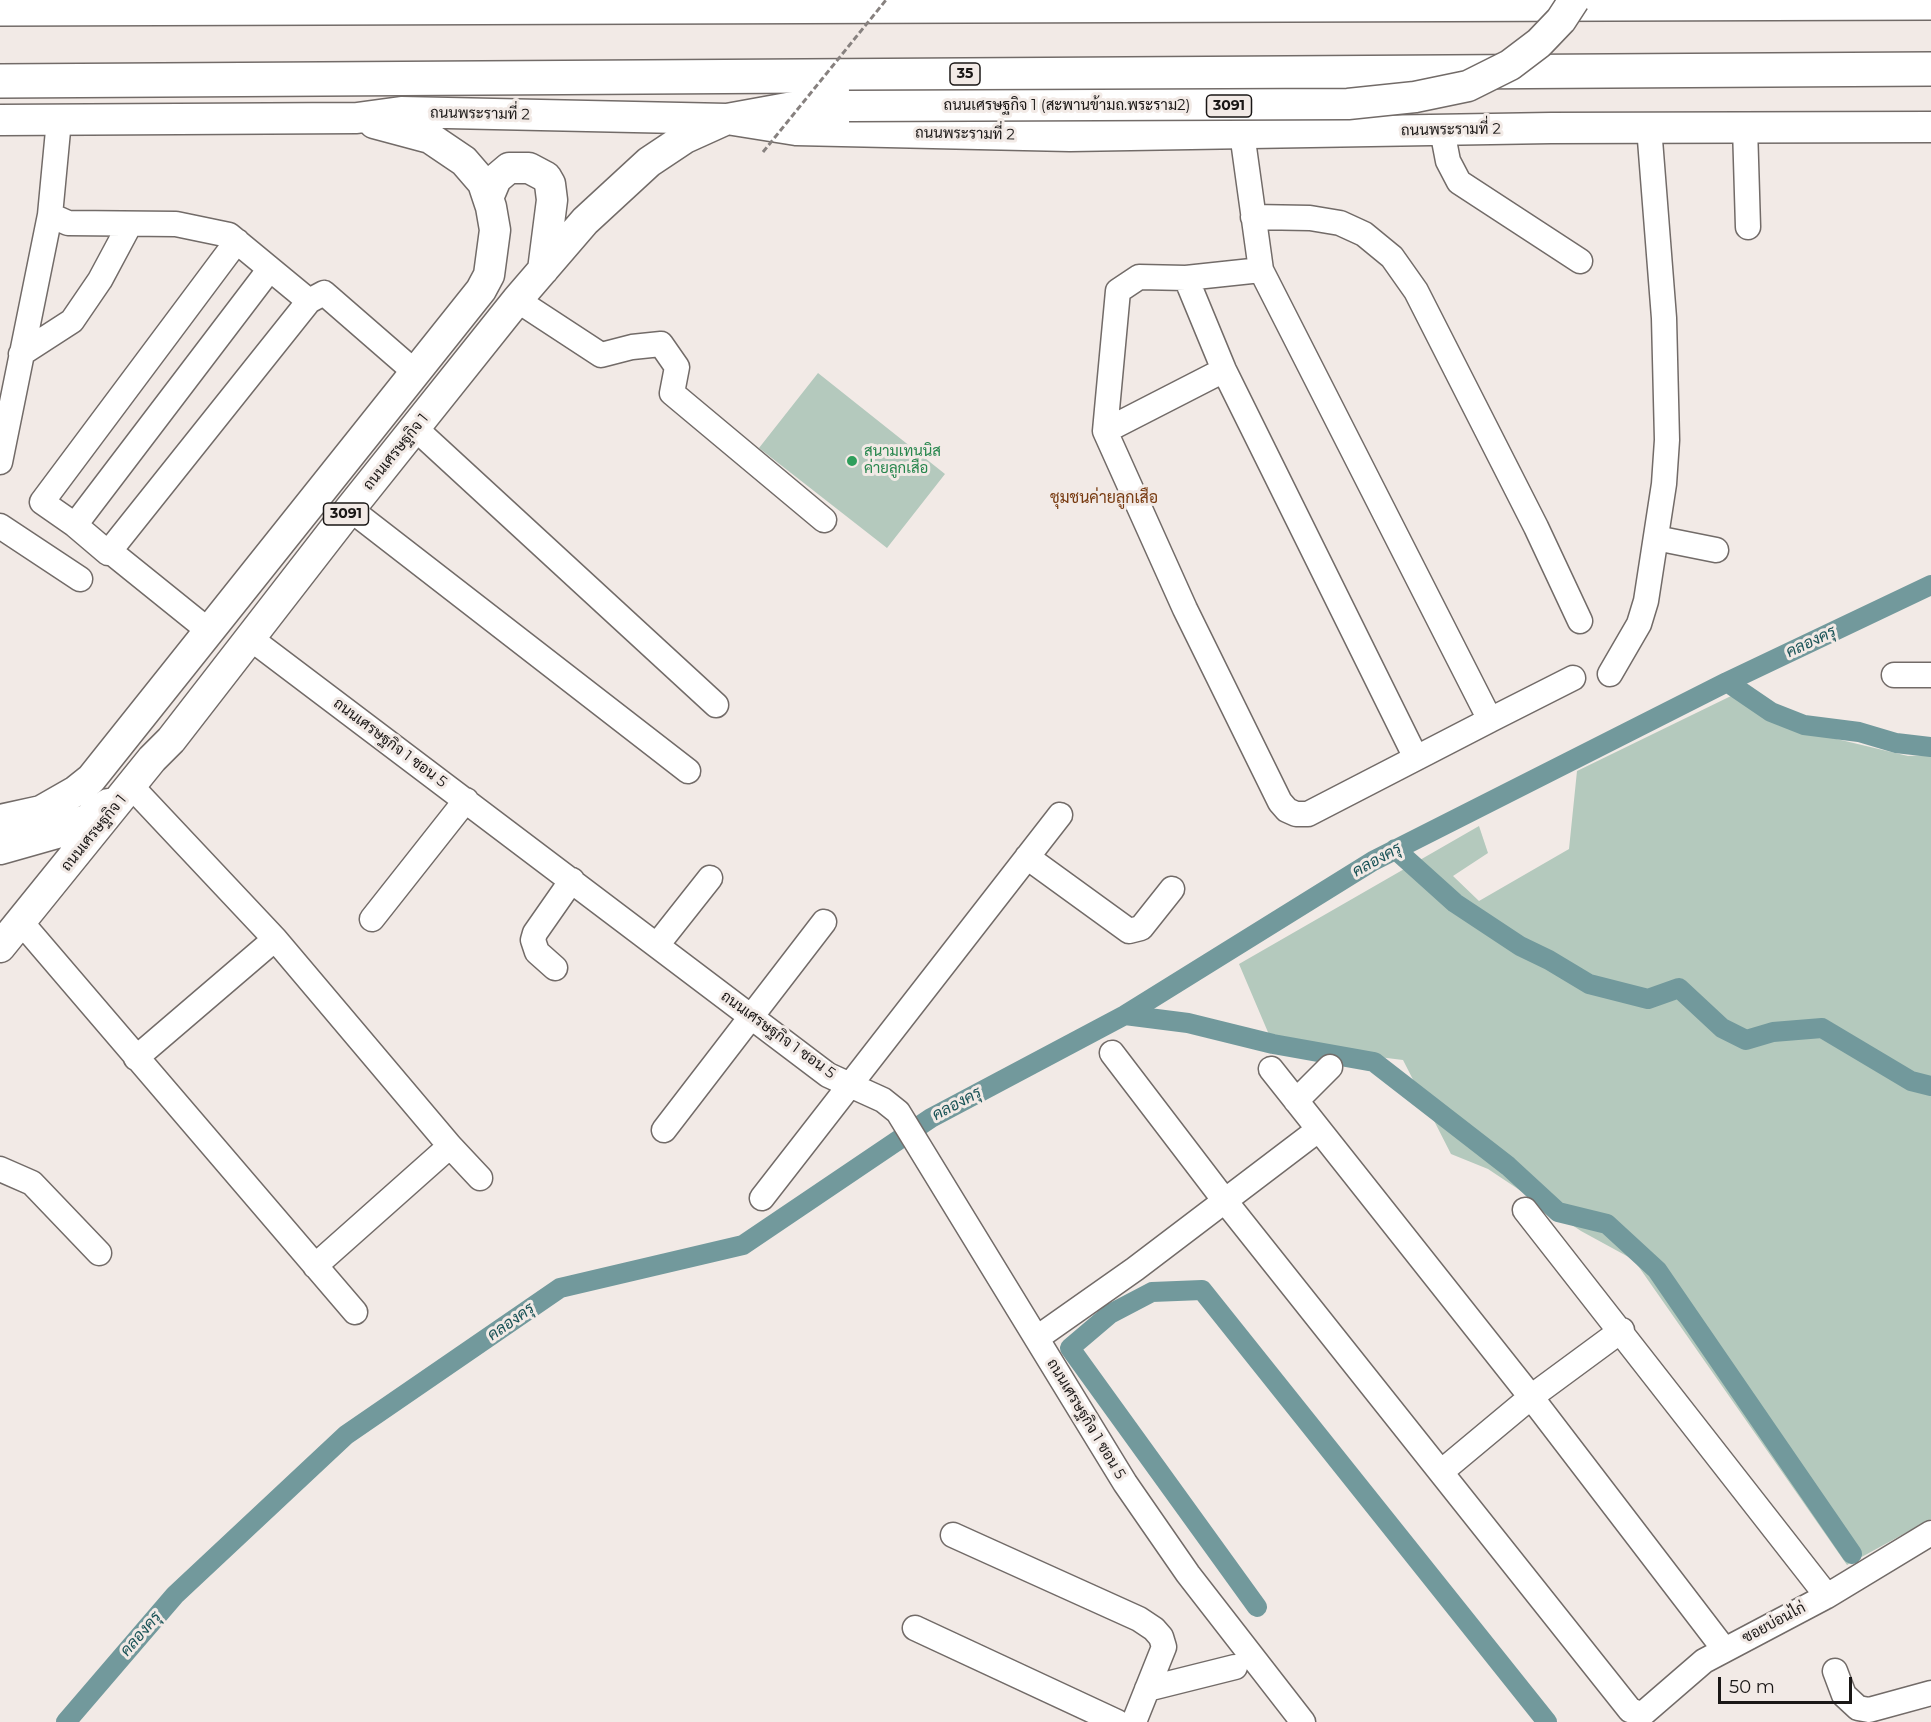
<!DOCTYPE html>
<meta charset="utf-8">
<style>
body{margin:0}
#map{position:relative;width:1931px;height:1722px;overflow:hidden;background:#f2eae6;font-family:Montserrat,sans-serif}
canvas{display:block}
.scale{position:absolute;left:1718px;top:1677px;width:134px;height:27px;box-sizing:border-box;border:3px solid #1a1716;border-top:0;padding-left:8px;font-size:18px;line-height:21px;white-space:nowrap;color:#1a1716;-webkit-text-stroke:4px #f2eae6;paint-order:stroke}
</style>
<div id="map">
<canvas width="1931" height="1722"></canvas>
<div class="scale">50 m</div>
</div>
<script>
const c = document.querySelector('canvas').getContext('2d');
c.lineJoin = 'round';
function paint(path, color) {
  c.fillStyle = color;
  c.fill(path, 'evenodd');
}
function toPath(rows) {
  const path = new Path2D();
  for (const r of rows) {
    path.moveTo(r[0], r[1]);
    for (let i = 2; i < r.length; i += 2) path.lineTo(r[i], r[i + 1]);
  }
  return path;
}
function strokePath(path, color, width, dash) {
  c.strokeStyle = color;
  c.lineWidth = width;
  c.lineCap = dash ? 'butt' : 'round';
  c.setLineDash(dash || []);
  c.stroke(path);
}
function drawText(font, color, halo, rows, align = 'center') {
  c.font = font + ' Montserrat,Sarabun,sans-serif';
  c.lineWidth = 6;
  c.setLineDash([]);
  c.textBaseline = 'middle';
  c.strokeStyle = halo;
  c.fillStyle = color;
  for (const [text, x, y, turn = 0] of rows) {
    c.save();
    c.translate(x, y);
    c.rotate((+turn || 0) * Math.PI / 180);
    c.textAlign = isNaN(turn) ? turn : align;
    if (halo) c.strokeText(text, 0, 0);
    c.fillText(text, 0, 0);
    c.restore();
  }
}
const green = toPath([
 [818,373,945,474,887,548,759,448],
 [1731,696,1778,725,1908,756,1931,755,1931,1519,1847,1565,1634,1260,1581,1231,1488,1169,1451,1154,1403,1060,1273,1044,1239,964,1479,826,1488,853,1453,876,1479,901,1569,849,1577,771]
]);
const canal = toPath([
 [1727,682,1771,712,1804,725,1859,732,1896,743,1931,747],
 [1395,849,1455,903,1520,946,1549,960,1589,984,1648,999,1679,988,1722,1028,1746,1040,1773,1032,1822,1028,1911,1081,1931,1086],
 [1125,1015,1188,1023,1273,1044,1374,1062,1508,1166,1558,1212,1607,1224,1657,1270,1852,1554],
 [1257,1607,1070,1348,1110,1314,1152,1292,1202,1290,1547,1722],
 [66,1722,175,1595,346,1435,560,1288,743,1245,931,1118,1125,1015,1373,861,1727,682,1931,585]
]);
const minor = toPath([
 [1745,127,1748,227],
 [1442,130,1448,161,1459,182,1580,261],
 [1242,133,1261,270,1490,720,1308,814,1296,814,1287,810,1280,802,1185,609,1105,431,1118,291,1139,277,1186,278,1261,270],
 [50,215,68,223,176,224,229,235,309,301,108,553,75,525,42,502,237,241],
 [1253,217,1310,218,1340,223,1364,234,1392,257,1416,291,1536,527,1580,621],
 [1186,278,1224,370,1416,758],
 [517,300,601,355,632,347,661,344,677,367,672,393,824,520],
 [309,301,324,293,416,373],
 [21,354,72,321,100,280,130,224],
 [416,429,716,705],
 [1105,431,1224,370],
 [0,462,50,215,59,120],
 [350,509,688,771],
 [75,525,269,270],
 [0,526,80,579],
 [1656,538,1716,550],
 [111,552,209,631],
 [250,638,828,1075,883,1100,898,1112,1125,1483,1188,1574,1303,1722],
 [1610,674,1639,624,1646,601,1664,484,1667,440,1664,318,1649,127],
 [1894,675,1931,675],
 [1490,720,1573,678],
 [132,787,275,939,450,1146,480,1178],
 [1027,857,1129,931,1141,928,1172,889],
 [372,919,466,800],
 [21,922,355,1312],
 [657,945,710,878],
 [555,968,537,952,533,940,535,933,572,880],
 [1112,1053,1225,1201,1630,1710,1640,1714,1645,1712,1704,1661,1827,1596,1931,1533],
 [136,1058,275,939],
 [1271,1069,1531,1397,1724,1649],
 [1296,1101,1330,1067],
 [664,1130,824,922],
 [0,1169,32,1183,99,1253],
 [762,1198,1060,815],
 [1525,1210,1827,1596],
 [315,1266,450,1146],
 [1037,1338,1135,1269,1318,1130],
 [1441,1472,1531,1397,1622,1330],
 [953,1535,1139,1619,1154,1629,1161,1637,1164,1647,1134,1722],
 [915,1628,1117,1722],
 [1835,1671,1844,1695,1858,1708,1869,1710,1931,1693],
 [1147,1689,1235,1667]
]);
const major = toPath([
 [0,120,357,118,401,112,727,119,796,130,1070,136,1551,128,1931,127],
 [488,198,496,179,509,168,529,168,546,177,550,184,552,200,543,270],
 [0,820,41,811,76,791,91,779,481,290,489,275,495,230,491,207,483,183,464,161,430,138,374,123],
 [0,849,60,832,88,819,108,804],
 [0,947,152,759,171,740,350,509,517,300,585,221,649,162,685,138,727,119,793,107,849,106]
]);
const highway = toPath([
 [0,9,1931,3],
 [0,81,1931,69]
]);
const pathBridge = toPath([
 [763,152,886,0]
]);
const majorBridge = toPath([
 [849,106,1348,104,1415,97,1468,86,1510,65,1539,43,1561,20,1574,0]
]);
const markers = [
 [852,461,6,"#2e9e5b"]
];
const shields = [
 [965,74,30],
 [1229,106,45],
 [346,514,45]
];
const shieldNames = [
 ["35",965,74],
 ["3091",1229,106],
 ["3091",346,514]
];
const streetNames = [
 ["ถนนเศรษฐกิจ 1 (สะพานข้ามถ.พระราม2)",1067,106],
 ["ถนนพระรามที่ 2",480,114,1],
 ["ถนนพระรามที่ 2",1451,130,-1],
 ["ถนนพระรามที่ 2",965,134,1],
 ["ถนนเศรษฐกิจ 1",396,452,-51],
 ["ถนนเศรษฐกิจ 1 ซอน 5",390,743,37],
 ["ถนนเศรษฐกิจ 1",94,833,-51],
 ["ถนนเศรษฐกิจ 1 ซอน 5",778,1035,36],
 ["ถนนเศรษฐกิจ 1 ซอน 5",1086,1419,59],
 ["ซอยบ่อนไก่",1774,1623,-28]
];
const leisureNames = [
 ["สนามเทนนิส",864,452],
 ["ค่ายลูกเสือ",864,469]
];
const neighbourhoodNames = [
 ["ชุมชนค่ายลูกเสือ",1104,498]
];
const waterNames = [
 ["คลองครุ",1811,642,-25],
 ["คลองครุ",1377,860,-29],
 ["คลองครุ",957,1104,-28],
 ["คลองครุ",511,1322,-35],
 ["คลองครุ",141,1634,-49]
];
paint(green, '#b4c9bd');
strokePath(canal, '#72999c', 20);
strokePath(minor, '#726b68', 27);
strokePath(major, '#726b68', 33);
strokePath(highway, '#726b68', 36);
strokePath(minor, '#fff', 24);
strokePath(major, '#fff', 30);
strokePath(highway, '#fff', 33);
strokePath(majorBridge, '#726b68', 33, []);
strokePath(pathBridge, '#87817f', 3, [6, 3]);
strokePath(majorBridge, '#fff', 30);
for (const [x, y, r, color] of markers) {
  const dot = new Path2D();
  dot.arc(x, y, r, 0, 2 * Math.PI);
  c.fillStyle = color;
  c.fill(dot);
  strokePath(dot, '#f2eae6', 2);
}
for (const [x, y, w] of shields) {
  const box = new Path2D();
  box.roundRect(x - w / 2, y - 11, w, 22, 4.5);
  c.fillStyle = '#f2eae6';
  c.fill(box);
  strokePath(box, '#1a1716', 1.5);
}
drawText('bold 14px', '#1a1716', null, shieldNames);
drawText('15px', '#1a1716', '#f2eae6', streetNames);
drawText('15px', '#27864d', '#f2eae6', leisureNames, 'left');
drawText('16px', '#783b11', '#f2eae6', neighbourhoodNames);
drawText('italic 16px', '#185256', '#f2eae6', waterNames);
</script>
